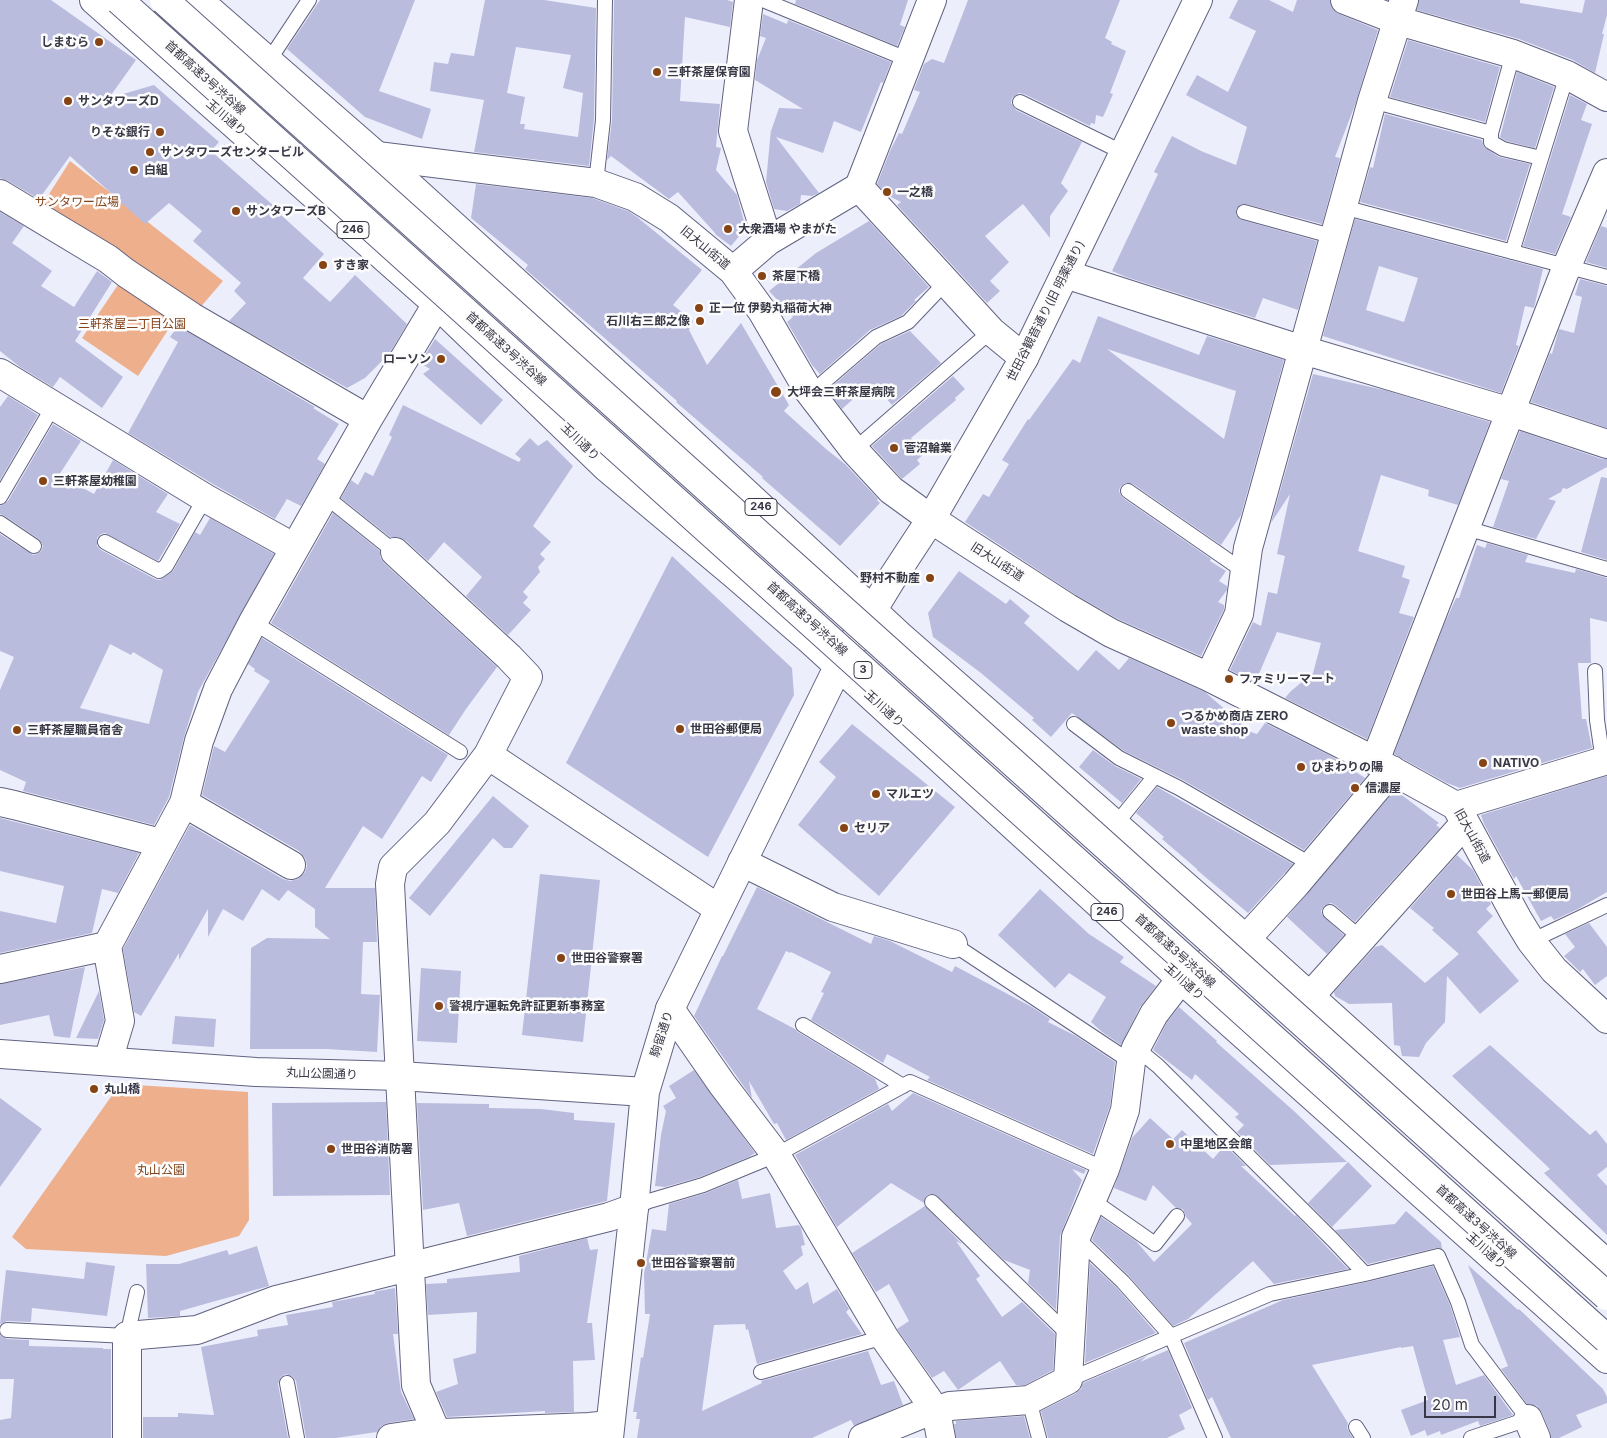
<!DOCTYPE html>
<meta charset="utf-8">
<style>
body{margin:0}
#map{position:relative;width:1607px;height:1438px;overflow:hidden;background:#edeefc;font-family:Inter,sans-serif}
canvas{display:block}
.scale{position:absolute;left:1424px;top:1396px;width:72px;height:22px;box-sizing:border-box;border:2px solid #373745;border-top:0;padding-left:6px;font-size:15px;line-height:18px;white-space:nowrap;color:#373745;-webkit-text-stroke:4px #fcfcfc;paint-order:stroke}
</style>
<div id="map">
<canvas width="1607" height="1438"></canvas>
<div class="scale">20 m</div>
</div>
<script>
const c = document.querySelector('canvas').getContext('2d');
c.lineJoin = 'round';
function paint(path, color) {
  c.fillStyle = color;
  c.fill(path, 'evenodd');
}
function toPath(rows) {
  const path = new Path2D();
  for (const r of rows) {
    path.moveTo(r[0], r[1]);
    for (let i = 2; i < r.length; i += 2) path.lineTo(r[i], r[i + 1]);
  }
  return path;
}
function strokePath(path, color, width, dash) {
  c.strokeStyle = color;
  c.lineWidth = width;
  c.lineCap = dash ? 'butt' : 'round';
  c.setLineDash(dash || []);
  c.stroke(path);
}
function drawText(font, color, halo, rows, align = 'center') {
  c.font = font + ' Inter,"Noto Sans JP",sans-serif';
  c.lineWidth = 5;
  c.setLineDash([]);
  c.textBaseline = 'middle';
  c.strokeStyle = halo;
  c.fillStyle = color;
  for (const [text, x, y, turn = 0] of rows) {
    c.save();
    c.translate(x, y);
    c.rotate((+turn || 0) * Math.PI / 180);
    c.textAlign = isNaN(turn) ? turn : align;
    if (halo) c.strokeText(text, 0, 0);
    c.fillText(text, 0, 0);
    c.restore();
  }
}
const green = toPath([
 [70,161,223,281,192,317,181,310,138,376,82,338,126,273,39,210],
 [120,1084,248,1092,249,1220,239,1236,166,1256,26,1249,12,1237]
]);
const building = toPath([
 [0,0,51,0,136,60,109,98,154,85,219,142,211,151,282,213,281,215,324,254,303,278,330,302,355,275,407,324,389,354,365,378,347,388,229,321,246,303,234,291,241,283,193,241,202,231,169,203,145,224,70,156,39,199,8,181,0,178],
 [320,0,415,0,379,91,431,109,422,139,365,117,287,49],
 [485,0,544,0,596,8,594,119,589,166,474,152,484,100,430,91,434,62,448,64,451,53,474,56],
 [516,47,571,55,563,88,583,93,578,137,524,129,525,124,520,124,525,97,507,93],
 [614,0,727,0,733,2,730,27,685,17,680,101,720,104,716,147,721,148,716,170,737,195,745,225,745,229,731,246,715,234,715,233,678,192,669,199,611,156,607,160,612,120],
 [796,0,908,0,900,25,905,27,897,46,795,4],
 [968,0,1120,0,1105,38,1112,42,1111,44,1126,51,1110,93,1113,94,1103,117,1096,115,1095,124,1091,123,1090,126,1024,94,1019,93,1012,98,1011,103,1016,110,1082,142,1061,183,1068,191,1050,216,1050,238,1023,204,985,236,1009,262,990,281,1000,291,987,303,897,205,901,202,887,195,877,184,890,151,899,133,902,134,920,92,914,90,924,64,932,59,944,63],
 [1238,0,1269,0,1293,12,1297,0,1330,0,1333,9,1339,14,1378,30,1355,105,1335,157,1340,158,1322,224,1246,204,1241,204,1236,209,1236,215,1242,220,1317,241,1298,310,1263,298,1255,318,1126,277,1112,271,1158,174,1154,172,1172,136,1201,151,1236,165,1247,127,1186,95,1197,75,1228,92,1256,31,1229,18],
 [1419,0,1520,0,1520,3,1582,13,1585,0,1607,0,1607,15,1602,34,1604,34,1595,73,1573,60,1519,39,1417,10],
 [763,14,787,24,788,20,891,62,883,83,881,82,861,132,834,121,823,153,776,137,819,193,812,196,801,195,800,204,787,211,774,209,766,182,771,129,771,131,779,108,803,109,755,80,757,60,766,38,760,36],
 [1408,40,1500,67,1485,122,1390,97],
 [1517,72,1554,87,1535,148,1506,141,1500,137],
 [1570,95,1587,104,1581,120,1592,124,1562,214,1571,217,1555,254,1523,246],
 [1385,114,1482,140,1484,147,1499,157,1530,164,1506,241,1360,202,1370,167,1373,168],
 [476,184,592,198,628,211,637,217,702,270,673,305,693,321,689,330,707,365,741,323,789,405,784,411,826,449,845,464,878,499,877,500,880,503,840,546,762,478,763,477,676,402,677,401,525,269,528,265,471,218],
 [0,212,24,226,12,243,52,271,41,286,74,307,97,271,112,282,75,341,123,377,102,408,60,377,53,387,20,367,0,351],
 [1355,219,1543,269,1534,308,1525,306,1516,345,1519,346,1501,393,1323,336],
 [1379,266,1418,278,1404,322,1366,310],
 [869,221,929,287,914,300,916,301,901,316,870,330,820,374,812,365,787,322,793,317,769,291,816,253],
 [1601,226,1607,228,1607,268,1586,262],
 [1580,279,1607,286,1607,428,1531,402,1550,353,1552,354,1559,329,1574,333,1582,297,1575,295],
 [1098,316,1199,355,1207,336,1284,360,1241,515,1221,545,1133,484,1125,483,1121,486,1119,490,1120,494,1123,498,1211,559,1210,561,1226,571,1219,581,1227,586,1227,590,1218,602,1224,605,1224,609,1201,656,1118,619,1076,595,965,522,983,494,989,497,1009,464,1002,460,1028,419,1029,420,1073,359,1080,363],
 [1107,349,1236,391,1224,439],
 [178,326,315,407,313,408,339,424,317,459,325,464,301,506,287,499,275,519,213,484,128,433,178,342,170,337],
 [910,331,941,363,892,405,873,384,871,386,869,385,842,409,830,394,834,391,831,387,881,344],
 [435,339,503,400,481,425,423,374,430,369,420,363],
 [1313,374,1384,390,1490,422,1458,505,1428,496,1429,490,1381,475,1358,551,1405,566,1402,577,1410,580,1399,613,1414,617,1367,739,1285,698,1291,691,1313,673,1321,643,1277,632,1255,683,1230,670,1253,622,1261,626,1268,592,1277,594,1285,556,1277,554,1290,494,1271,523],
 [953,376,965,389,955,398,956,400,911,438,924,454,917,460,920,464,902,479,872,446],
 [8,396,38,415,0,480,0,407],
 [403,405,519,462,521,459,515,454,530,438,538,446,547,440,573,466,533,526,551,542,540,554,545,559,538,567,540,572,523,592,528,597,523,603,531,610,508,635,466,596,482,577,444,542,428,561,406,541,398,537,390,537,341,498,351,480,358,485,365,472,373,476,392,437,389,435],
 [53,424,81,441,59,475,94,494,113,460,168,494,156,512,180,524,158,561,105,533,101,534,97,538,97,546,101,550,155,579,160,580,173,571,195,532,200,535,210,518,274,554,198,692,184,737,169,797,154,825,23,791,26,782,0,770,0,690,14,657,0,651,0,534,33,555,37,554,41,551,43,546,39,539,5,516,0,514,0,506,8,501],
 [110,644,131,655,133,652,163,670,149,724,80,708],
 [1520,431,1602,459,1607,459,1607,467,1567,489,1563,488,1561,492,1548,499,1556,501,1536,539,1493,527,1509,481,1501,479],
 [1601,477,1607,478,1607,560,1581,552],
 [333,513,380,551,380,557,384,563,497,667,466,709,449,735,271,623],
 [1487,543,1528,555,1525,562,1575,573,1576,569,1607,578,1607,622,1590,618,1591,663,1578,663,1582,719,1586,719,1592,748,1460,788,1447,783,1394,754,1444,625,1456,598,1459,598,1477,545,1485,548],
 [672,556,792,668,794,695,708,857,566,763],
 [959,571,1006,604,1010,599,1030,616,1024,623,1078,671,1096,650,1119,670,1129,658,1205,692,1251,732,1257,734,1265,723,1331,756,1365,778,1304,850,1183,780,1124,751,1072,713,1051,737,1032,720,1034,718,981,673,933,637,928,613],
 [262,638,448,755,431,782,422,776,382,839,363,826,325,888,375,888,377,942,363,942,361,994,380,995,377,1052,326,1049,250,1049,251,948,267,938,330,939,315,927,315,909,288,890,279,901,262,889,243,921,223,909,208,937,208,909,179,960,179,953,141,1016,134,1012,123,949,190,825,283,879,290,881,298,879,305,872,307,866,305,858,299,851,202,795,214,746,225,752,270,681,254,671,255,669,248,664],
 [852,724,955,807,879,896,798,825,836,777,819,762],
 [1093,750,1115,766,1141,779,1122,803,1079,767],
 [1607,776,1607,892,1578,909,1554,920,1551,916,1541,921,1516,876,1514,879,1484,824,1481,815],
 [1157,787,1293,864,1248,913,1197,870,1197,869,1162,839,1164,837,1136,813],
 [1395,790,1439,823,1436,825,1440,828,1355,922,1335,905,1331,903,1324,906,1321,911,1322,915,1344,935,1327,954,1287,917],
 [493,796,529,826,512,848,504,848,493,838,430,916,409,898],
 [0,818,139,853,118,893,102,889,92,933,0,953,0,911,56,923,64,886,0,871],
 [1457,855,1473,870,1491,904,1486,909,1493,916,1477,932,1519,981,1480,1014,1447,976,1445,1022,1426,1043,1419,1057,1402,1056,1400,1046,1394,1045,1392,1003,1349,1004,1335,996,1334,992,1375,947,1382,945,1425,983,1459,954,1432,930,1434,928,1410,908],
 [540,874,600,880,583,1042,522,1035],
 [757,887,871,944,874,936,890,941,952,972,955,966,1032,1007,1050,1019,1048,1022,1076,1036,1115,1062,1110,1106,1093,1154,927,1080,930,1077,887,1054,883,1063,811,1020,824,993,821,992,831,972,791,952,790,953,786,951,757,1009,795,1029,798,1032,875,1079,879,1089,786,1140,777,1123,774,1124,749,1081,752,1098,694,1016,722,956,723,956],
 [1040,889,1089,934,1124,957,1120,962,1156,986,1140,1007,1121,1045,1102,1032,1091,1022,1106,997,1069,973,1055,988,998,935],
 [1589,923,1607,947,1607,976,1595,985,1583,969,1580,972,1564,956,1575,947,1565,934],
 [85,967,70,1038,54,1036,49,1015,0,1025,0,984],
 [421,968,461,971,457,1043,417,1041],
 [99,991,104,1020,98,1039,76,1038],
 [1179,1007,1217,1041,1216,1042,1295,1112,1347,1162,1270,1165,1237,1132,1244,1125,1235,1117,1239,1114,1195,1074,1192,1080,1153,1050,1167,1022],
 [175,1016,216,1019,214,1047,172,1044],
 [1490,1045,1590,1135,1596,1130,1607,1144,1607,1167,1597,1175,1607,1186,1607,1235,1544,1173,1550,1169,1452,1076],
 [694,1070,755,1153,749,1157,700,1177,665,1187,655,1186,661,1135,666,1111,663,1106,676,1098,669,1086],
 [913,1093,1086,1170,1084,1174,1072,1169,1082,1180,1060,1236,1056,1310,1028,1283,1030,1270,1004,1260,935,1194,930,1194,926,1196,924,1203,891,1183,837,1227,795,1155,888,1104,892,1111],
 [0,1098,42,1129,0,1187],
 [386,1102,390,1195,273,1196,272,1103],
 [417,1103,489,1104,489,1108,541,1109,574,1113,574,1120,615,1123,607,1201,467,1236,459,1203,423,1210],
 [1150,1118,1173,1139,1182,1130,1213,1159,1225,1145,1246,1166,1241,1166,1295,1216,1296,1215,1348,1269,1274,1284,1253,1261,1188,1319,1173,1326,1129,1276,1092,1240,1101,1217,1136,1241,1154,1262,1192,1224,1186,1217,1183,1209,1176,1208,1153,1185,1146,1201,1114,1188,1132,1138],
 [1348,1162,1372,1186,1332,1227,1308,1203],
 [738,1180,742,1199,770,1193,776,1228,799,1225,801,1228,805,1245,801,1246,803,1255,783,1271,796,1290,808,1282,813,1304,837,1289,849,1309,846,1312,862,1334,757,1364,748,1329,746,1330,745,1324,714,1325,702,1411,762,1383,761,1381,868,1351,881,1385,894,1381,903,1405,854,1426,851,1420,812,1438,637,1438,640,1419,636,1419,637,1412,633,1412,641,1357,643,1358,650,1314,645,1314,644,1274,652,1229,666,1231,669,1204,706,1193],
 [925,1206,962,1244,956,1241,980,1276,976,1279,1002,1317,1022,1302,1055,1334,1053,1370,1025,1385,1016,1385,1000,1361,958,1390,944,1371,932,1378,897,1329,909,1321,889,1284,876,1292,852,1253],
 [1406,1211,1441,1242,1442,1249,1436,1248,1368,1264,1335,1230,1395,1224],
 [587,1238,590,1250,598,1249,587,1323,592,1323,595,1360,573,1361,574,1412,545,1413,545,1411,447,1417,436,1392,458,1384,453,1359,476,1353,477,1312,428,1315,426,1284,447,1283,447,1279,520,1272,519,1256],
 [257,1246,269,1286,180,1311,180,1316,148,1318,146,1264,179,1264,227,1250,229,1255],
 [86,1262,115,1266,107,1316,32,1308,31,1322,7,1321,0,1324,6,1270,84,1279],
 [1090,1263,1117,1288,1156,1333,1085,1363],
 [1468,1265,1518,1310,1519,1309,1603,1389,1607,1397,1607,1403,1576,1415,1582,1427,1559,1438,1551,1438,1550,1432,1542,1413,1537,1406,1527,1404,1501,1369,1508,1366],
 [1433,1266,1450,1305,1460,1337,1443,1340,1456,1385,1484,1375,1513,1415,1480,1426,1478,1421,1441,1435,1440,1431,1427,1436,1425,1430,1411,1436,1401,1410,1428,1400,1413,1346,1401,1348,1401,1347,1312,1365,1348,1423,1347,1428,1353,1438,1231,1438,1212,1397,1208,1400,1184,1343,1283,1300,1367,1282],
 [395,1288,398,1334,393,1334,401,1392,414,1419,388,1423,381,1426,377,1432,336,1438,306,1438,296,1381,293,1377,286,1374,281,1377,278,1384,288,1438,143,1438,143,1417,178,1417,178,1413,214,1415,201,1347,258,1336,257,1330,288,1325,286,1315,333,1307,332,1302,375,1294,374,1292,378,1291],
 [0,1335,7,1339,29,1340,29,1346,103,1348,103,1349,111,1349,111,1438,0,1438,0,1420,11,1418,14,1379,0,1379],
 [1168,1350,1192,1408,1179,1415,1185,1429,1167,1438,1048,1438,1041,1411,1075,1394,1081,1389,1083,1383,1147,1356,1140,1362],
 [1024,1416,1030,1438,956,1438,954,1424,956,1424,956,1421]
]);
const lane = toPath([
 [763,0,909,60],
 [1513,54,1491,133,1491,142,1503,149,1541,158],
 [268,62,309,0],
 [1372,101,1491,133],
 [1020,102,1124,153],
 [596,183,603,120,605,0],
 [1343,207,1607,277],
 [1244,212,1335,237],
 [1512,252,1567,75],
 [811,393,876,337,908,322,946,282],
 [854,450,991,331],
 [1128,491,1245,572],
 [325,496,395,552],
 [0,497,54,405],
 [0,523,34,546],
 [1466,528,1607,569],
 [105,542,159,571,166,566,205,498],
 [253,622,460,752],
 [1595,671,1597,720,1603,761],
 [1074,724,1119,758,1179,788,1312,865],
 [1116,824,1155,776],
 [1330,912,1362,939],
 [1531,941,1607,905],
 [953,944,1131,1062],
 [803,1025,903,1086],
 [1136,1048,1158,1066,1333,1240,1365,1274],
 [1092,1200,1155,1244,1177,1216],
 [932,1202,1070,1336],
 [634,1208,649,1201,703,1185,776,1155,910,1082,1105,1169],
 [1076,1237,1123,1282,1171,1336,1215,1438],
 [7,1330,127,1336,137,1292],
 [761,1372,884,1337],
 [1068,1380,1270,1294,1365,1274,1438,1256,1458,1302,1472,1345,1528,1419,1471,1438],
 [287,1383,297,1438],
 [1029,1400,1039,1438],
 [1356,1427,1363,1438]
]);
const street = toPath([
 [749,0,733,131,768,241],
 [1345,0,1399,21,1513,54,1567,75,1607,97],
 [377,156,596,183,635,197,669,218,733,271,762,311,808,390,854,450,891,490,931,519,963,540,1068,608,1111,633,1209,677,1375,761,1456,806,1517,918,1531,941,1554,970,1607,1019],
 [859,187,991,331,1024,358],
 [0,194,108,259,126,273,192,317,368,419],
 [733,271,768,241,859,187,932,0],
 [1065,274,1303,350,1511,412,1607,444],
 [0,373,205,498,295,548],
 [395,552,509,657,528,677,488,755,437,823,393,867,390,884,416,1385,437,1434,436,1438],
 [1209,677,1239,614,1248,548,1372,101,1404,0],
 [488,755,719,909],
 [1375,761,1567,266,1607,173],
 [0,802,14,805,161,843],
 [184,803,291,865],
 [1456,806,1607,760],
 [742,862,833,907,953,944],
 [0,969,107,946],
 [1310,996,1465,823],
 [670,1009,722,1084,776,1155,884,1337,936,1411,941,1438],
 [108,1061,120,1021,107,946,184,803,199,741,218,689,253,622,368,419,437,304],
 [1528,1419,1536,1438],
 [127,1438,127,1336,197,1330,276,1300,609,1217,634,1208],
 [391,1438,418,1434,589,1427,610,1425],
 [863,1438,922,1414,936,1411,950,1406,1029,1400,1068,1380,1076,1237,1105,1169,1125,1110,1131,1062,1136,1048,1154,1014,1181,979,1246,939,1296,884,1392,770]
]);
const secondary = toPath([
 [0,1054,256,1072,400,1076,645,1092],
 [609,1438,634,1208,645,1092,670,1009,838,667,891,580,931,519,1024,358,1198,0]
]);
const highway = toPath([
 [94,0,437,304,606,467,735,575,810,640,1181,979,1607,1359],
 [198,0,377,156,650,404,900,636,1264,955,1607,1264]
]);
const highwayBridge = toPath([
 [119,0,1607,1339],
 [164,0,1607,1296]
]);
const markers = [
 [99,42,5,"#864314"],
 [657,72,5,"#864314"],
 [68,101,5,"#864314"],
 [160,132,5,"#864314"],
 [150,152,5,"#864314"],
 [134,170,5,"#864314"],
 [887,192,5,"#864314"],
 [236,211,5,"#864314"],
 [728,229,5,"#864314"],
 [323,265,5,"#864314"],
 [762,276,5,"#864314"],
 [699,308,5,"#864314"],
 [700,321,5,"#864314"],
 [441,359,5,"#864314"],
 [776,392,6,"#864314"],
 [894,448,5,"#864314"],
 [43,481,5,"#864314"],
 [930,578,5,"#864314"],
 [1229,679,5,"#864314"],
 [1171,723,5,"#864314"],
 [680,729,5,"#864314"],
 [17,730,5,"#864314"],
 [1483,763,5,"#864314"],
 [1301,767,5,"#864314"],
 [1355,788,5,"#864314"],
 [876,794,5,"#864314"],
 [844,828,5,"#864314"],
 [1451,894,5,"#864314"],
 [561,958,5,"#864314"],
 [439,1006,5,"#864314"],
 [94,1089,5,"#864314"],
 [1170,1144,5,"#864314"],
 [331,1149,5,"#864314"],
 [641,1263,5,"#864314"]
];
const shields = [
 [353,230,32],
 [761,507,32],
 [863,670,18],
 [1107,912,32]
];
const shieldNames = [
 ["246",353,230],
 ["246",761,507],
 ["3",863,670],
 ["246",1107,912]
];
const poiNames = [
 ["しまむら",89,42,"right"],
 ["三軒茶屋保育園",667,72],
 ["サンタワーズD",78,101],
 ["りそな銀行",150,132,"right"],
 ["サンタワーズセンタービル",160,152],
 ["白組",144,170],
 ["一之橋",897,192],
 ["サンタワーズB",246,211],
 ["大衆酒場 やまがた",738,229],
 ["すき家",333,265],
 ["茶屋下橋",772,276],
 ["正一位 伊勢丸稲荷大神",709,308],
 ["石川右三郎之像",690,321,"right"],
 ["ローソン",431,359,"right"],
 ["大坪会三軒茶屋病院",787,392],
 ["菅沼輪業",904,448],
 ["三軒茶屋幼稚園",53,481],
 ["野村不動産",920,578,"right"],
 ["ファミリーマート",1239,679],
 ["つるかめ商店 ZERO",1181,716],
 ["waste shop",1181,730],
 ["世田谷郵便局",690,729],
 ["三軒茶屋職員宿舎",27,730],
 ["NATIVO",1493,763],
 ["ひまわりの陽",1311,767],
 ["信濃屋",1365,788],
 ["マルエツ",886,794],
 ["セリア",854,828],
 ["世田谷上馬一郵便局",1461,894],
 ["世田谷警察署",571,958],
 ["警視庁運転免許証更新事務室",449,1006],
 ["丸山橋",104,1089],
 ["中里地区会館",1180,1144],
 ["世田谷消防署",341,1149],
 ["世田谷警察署前",651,1263]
];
const streetNames = [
 ["首都高速3号渋谷線",205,78,42],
 ["玉川通り",226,118,41],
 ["旧大山街道",705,248,40],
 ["世田谷観音通り(旧 明薬通り)",1046,311,-63],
 ["首都高速3号渋谷線",506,349,42],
 ["玉川通り",580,442,44],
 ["旧大山街道",997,562,33],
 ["首都高速3号渋谷線",807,619,42],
 ["玉川通り",884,709,42],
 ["旧大山街道",1472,836,61],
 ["首都高速3号渋谷線",1175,951,42],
 ["玉川通り",1184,982,42],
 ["駒留通り",662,1034,-72],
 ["丸山公園通り",322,1074,2],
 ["首都高速3号渋谷線",1476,1222,42],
 ["玉川通り",1486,1251,42]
];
const parkNames = [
 ["サンタワー広場",77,202],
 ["三軒茶屋二丁目公園",132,324],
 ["丸山公園",161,1170]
];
paint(green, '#edaf8c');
paint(building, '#babcde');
strokePath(lane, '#616280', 16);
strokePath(street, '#616280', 30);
strokePath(secondary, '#616280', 30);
strokePath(highway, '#616280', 30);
strokePath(lane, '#fff', 14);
strokePath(street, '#fff', 28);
strokePath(secondary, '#fff', 28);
strokePath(highway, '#fff', 28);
strokePath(highwayBridge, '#616280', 30, []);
strokePath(highwayBridge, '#fff', 28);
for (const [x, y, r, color] of markers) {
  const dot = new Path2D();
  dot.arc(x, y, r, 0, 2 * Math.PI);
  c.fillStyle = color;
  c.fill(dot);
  strokePath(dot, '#fcfcfc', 2);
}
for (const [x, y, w] of shields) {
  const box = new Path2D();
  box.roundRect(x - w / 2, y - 8.5, w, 17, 4);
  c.fillStyle = '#fcfcfc';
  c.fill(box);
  strokePath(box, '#373745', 1);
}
drawText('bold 11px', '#373745', null, shieldNames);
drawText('bold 12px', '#373745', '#fcfcfc', poiNames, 'left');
drawText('12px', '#373745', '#fcfcfc', streetNames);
drawText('12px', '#84441a', '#fcfcfc', parkNames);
</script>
